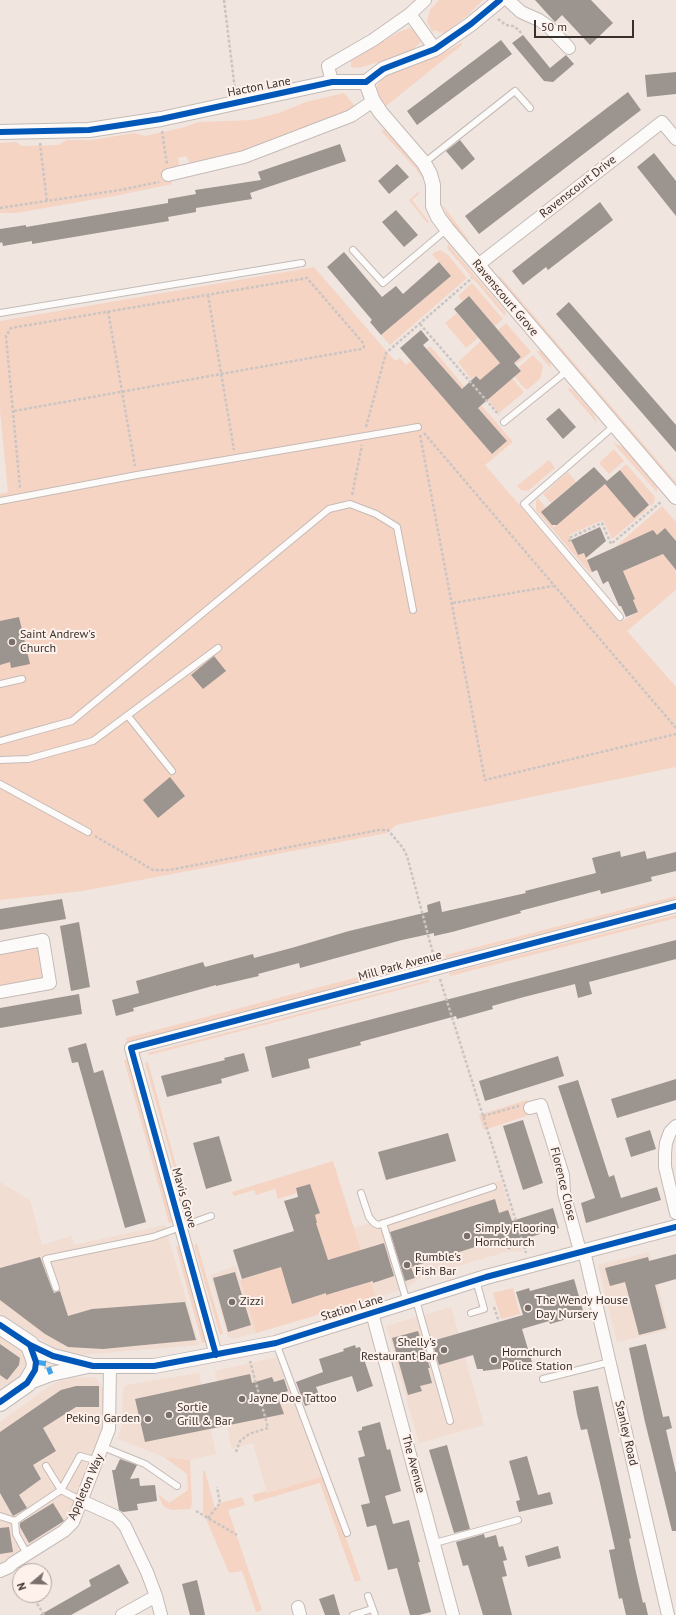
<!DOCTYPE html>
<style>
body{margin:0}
#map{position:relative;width:676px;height:1615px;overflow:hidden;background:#f0e5df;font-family:"PT Sans",sans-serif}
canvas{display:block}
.north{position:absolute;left:12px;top:1563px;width:40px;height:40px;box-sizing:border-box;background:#fef1eb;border:1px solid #afa49f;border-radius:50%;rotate:251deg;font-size:11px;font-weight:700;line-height:16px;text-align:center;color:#39302c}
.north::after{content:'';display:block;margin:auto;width:14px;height:18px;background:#796f6b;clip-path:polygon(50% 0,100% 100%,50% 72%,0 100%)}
.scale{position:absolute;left:534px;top:20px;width:100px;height:18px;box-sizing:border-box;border:2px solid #39302c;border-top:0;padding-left:5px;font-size:12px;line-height:14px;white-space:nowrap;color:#39302c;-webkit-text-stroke:3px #fef1eb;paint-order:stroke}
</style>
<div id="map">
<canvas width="676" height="1615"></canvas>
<div class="north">N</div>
<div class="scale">50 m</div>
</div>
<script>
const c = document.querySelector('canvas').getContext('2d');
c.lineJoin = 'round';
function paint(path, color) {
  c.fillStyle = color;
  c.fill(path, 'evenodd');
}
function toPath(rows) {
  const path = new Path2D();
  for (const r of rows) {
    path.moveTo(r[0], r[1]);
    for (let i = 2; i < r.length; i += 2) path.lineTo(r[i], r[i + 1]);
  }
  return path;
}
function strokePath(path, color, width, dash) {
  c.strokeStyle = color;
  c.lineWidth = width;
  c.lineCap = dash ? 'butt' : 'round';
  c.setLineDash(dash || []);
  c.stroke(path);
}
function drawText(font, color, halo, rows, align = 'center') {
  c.font = font + ' "PT Sans",sans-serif';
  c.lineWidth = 4;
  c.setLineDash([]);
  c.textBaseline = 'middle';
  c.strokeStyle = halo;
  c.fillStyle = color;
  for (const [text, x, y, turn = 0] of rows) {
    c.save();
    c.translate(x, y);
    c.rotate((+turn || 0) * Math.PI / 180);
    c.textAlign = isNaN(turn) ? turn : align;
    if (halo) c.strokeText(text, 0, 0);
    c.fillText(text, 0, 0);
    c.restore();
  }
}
const built = toPath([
 [501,1180,523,1252,509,1251,421,1277,409,1287,376,1298,354,1228],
 [0,1182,30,1200,42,1245,72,1236,74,1245,165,1225,199,1345,79,1355,61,1352,0,1314],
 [649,1252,669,1330,617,1342,598,1265],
 [236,1266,256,1333,233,1339,228,1336,210,1275],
 [451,1307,484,1425,419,1443,386,1326],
 [0,1335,24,1350,30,1370,0,1395],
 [278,1357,324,1476,267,1493,253,1443,232,1449,215,1371],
 [199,1373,216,1454,190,1460,164,1457,118,1439,122,1425,123,1389,126,1385],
 [95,1377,104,1389,105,1412,101,1437,67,1521,7,1560,0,1562,0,1422,54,1383,71,1378]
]);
const green = toPath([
 [439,0,483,0,468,15,444,34,435,30,433,32,427,22,430,10],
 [410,28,415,30,421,38,422,41,412,50,376,63,358,68,351,67,351,61,355,58,399,32],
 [461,43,463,44,385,107,377,92,377,86,384,76,399,68,426,60,445,52],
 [344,93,355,106,349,112,241,154,190,164,186,156,178,158,179,164,178,168,170,171,172,184,120,195,16,213,0,213,0,143,16,142,22,146,58,145,67,140,92,140,134,133,145,136,185,127,198,122,251,120,279,113,306,102],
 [384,129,418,168,423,176,423,179,416,169,381,131],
 [418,192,419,194,412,200,429,222,427,223,409,200],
 [442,204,469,240,467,242,448,218],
 [448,244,506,312,505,316,447,248],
 [440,250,448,255,467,278,390,345,381,335,451,276,432,254],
 [314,267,395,361,400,358,406,365,411,361,492,454,507,441,477,406,482,406,513,442,485,465,620,622,638,612,633,600,635,599,623,571,663,554,676,570,676,590,627,631,676,687,676,767,396,825,387,833,83,891,0,900,0,494,8,492,0,411,0,321],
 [500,276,676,482,676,486,498,278],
 [472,283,503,319,495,326,470,297,463,302,458,296],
 [457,313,478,338,466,348,445,323],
 [506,323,531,352,516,364,514,363,521,357,498,330],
 [481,341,500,363,480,380,476,375,471,379,458,362],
 [429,347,431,347,473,397,473,401,427,349],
 [536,351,541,351,550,361,551,368],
 [533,355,543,366,540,379,528,389,525,389,514,376,521,371,518,368],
 [512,378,523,391,523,393,499,413,483,395],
 [567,388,572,389,594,414,597,423],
 [613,443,623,447,657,487,657,492],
 [614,449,624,461,609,474,599,463],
 [549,460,555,468,528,491,521,490,517,486],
 [626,464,655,497,654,503,651,506,620,470],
 [568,472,576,482,551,503,543,494],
 [605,484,648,509,612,539,603,520,569,535,578,555,584,553,592,572,590,573,536,510,536,501,538,498,546,508,541,512,554,527],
 [662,506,676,522,676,541,665,528,657,535,653,531,614,548],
 [676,896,676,899,446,958,446,955],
 [676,915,676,918,450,976,449,973],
 [40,946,46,980,0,988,0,954],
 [430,958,431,962,127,1043,126,1038],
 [429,980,429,982,149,1055,148,1053],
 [128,1059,173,1222,169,1223,124,1060],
 [148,1062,188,1210,186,1211,145,1063],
 [527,1100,532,1114,484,1130,479,1115],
 [333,1161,376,1298,256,1333,240,1280,296,1262,293,1304,310,1298,306,1285,321,1280,326,1295,367,1283,351,1253,328,1260,311,1225,317,1223,315,1215,320,1213,310,1184,296,1188,297,1193,278,1199,275,1189,256,1195,254,1190,234,1196,232,1192],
 [197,1244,223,1334,220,1335,194,1245],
 [180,1246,206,1342,202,1343,176,1247],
 [513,1288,520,1314,501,1319,493,1293],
 [164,1457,190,1460,192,1504,190,1509,171,1510,163,1506,158,1494,169,1503,188,1490,187,1474],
 [203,1471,205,1471,215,1509,220,1503,242,1497,245,1505,228,1510,262,1610,256,1612,242,1571,229,1573,203,1512],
 [324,1476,361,1580,355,1582,320,1483,255,1502,252,1495,266,1491,267,1493]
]);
const building = toPath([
 [535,0,591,0,613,23,590,45,562,15,555,22],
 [523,35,550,68,566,55,574,64,553,82,544,81,512,43],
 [501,40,512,54,417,125,407,111],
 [676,72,676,94,647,97,645,75],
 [628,92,641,110,479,234,465,216],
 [460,140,475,159,462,170,446,151],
 [340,144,346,161,250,193,252,199,196,208,196,212,168,217,169,221,32,244,32,241,3,246,2,242,0,243,0,229,26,225,26,227,168,203,168,199,196,194,195,190,261,180,258,172],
 [654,153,676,181,676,216,637,167],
 [397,164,409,177,389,194,378,181],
 [600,202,613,220,548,270,546,267,523,285,512,271],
 [396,210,418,235,404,247,382,222],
 [344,252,382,297,396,286,403,294,439,262,451,276,381,335,370,322,372,320,327,267],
 [469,296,521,357,514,363,521,371,478,408,507,441,492,454,400,348,421,330,429,340,423,345,462,389,476,376,480,380,500,363,454,309],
 [569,302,676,425,676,452,556,314],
 [559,408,576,427,563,439,546,419],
 [594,467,607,481,620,470,649,505,634,518,605,484,557,525,552,525,541,512],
 [600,527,606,541,586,558,584,553,578,555,571,540],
 [665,528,676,541,676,570,663,554,623,571,635,599,633,600,638,612,626,617,621,606,619,606,608,581,603,584,597,570,592,572,587,560,653,530,657,535],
 [19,617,30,664,11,668,10,662,0,665,0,621],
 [214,656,226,671,203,689,191,675],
 [170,777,185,796,158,818,143,800],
 [620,851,621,857,645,851,647,859,676,852,676,871,651,877,652,881,601,894,600,890,520,911,521,913,452,932,434,936,434,933,402,940,300,968,299,963,258,974,259,976,216,986,216,985,133,1008,134,1011,116,1016,112,1000,139,993,136,981,203,962,205,967,253,954,254,958,295,947,349,931,428,912,427,905,440,901,442,912,526,893,525,891,596,873,592,858],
 [62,899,66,919,0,930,0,909],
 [79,922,90,987,71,991,60,926],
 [676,940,676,959,589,982,592,994,578,998,575,984,524,997,492,1006,493,1009,457,1019,456,1016,360,1042,361,1045,308,1059,310,1068,272,1078,265,1047],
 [79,994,82,1014,0,1028,0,1008],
 [86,1043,94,1073,103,1070,146,1222,125,1228,78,1062,72,1063,68,1048],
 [244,1053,249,1071,221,1079,222,1083,167,1097,161,1076,225,1060,224,1058],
 [558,1056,564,1076,485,1101,479,1081],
 [676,1079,676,1100,617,1118,611,1099],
 [578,1080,609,1177,614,1175,621,1198,657,1187,661,1200,586,1223,581,1203,595,1198,558,1086],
 [523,1120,543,1183,523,1190,503,1126],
 [650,1130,656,1149,631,1157,625,1138],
 [448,1133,456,1161,386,1180,378,1152],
 [219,1136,232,1181,206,1189,193,1143],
 [310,1184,320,1213,315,1215,317,1223,316,1223,328,1260,384,1243,394,1276,373,1283,373,1281,326,1295,326,1293,292,1304,281,1267,242,1279,233,1250,294,1231,284,1201,298,1197,296,1188],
 [495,1199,499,1213,508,1210,512,1221,553,1208,559,1228,518,1241,520,1245,508,1249,504,1238,411,1267,415,1278,405,1281,390,1232],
 [676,1254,676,1279,655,1285,666,1328,639,1335,625,1282,610,1286,605,1268,648,1257,649,1261],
 [40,1257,52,1289,54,1293,60,1291,68,1316,92,1309,185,1302,196,1340,103,1349,68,1347,45,1334,0,1300,0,1268],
 [235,1272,251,1325,228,1332,213,1278],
 [574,1279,584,1314,550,1324,549,1321,522,1329,534,1369,523,1372,521,1366,483,1371,483,1369,477,1369,473,1355,439,1365,432,1341,523,1315,516,1292,529,1288,530,1291],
 [418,1331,430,1368,428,1368,432,1383,420,1386,422,1391,408,1395,392,1338],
 [0,1344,20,1358,19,1365,7,1380,0,1375],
 [646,1344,663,1417,669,1416,672,1428,666,1430,676,1473,676,1531,672,1531,645,1422,629,1348],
 [355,1345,356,1348,360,1347,373,1386,357,1392,352,1376,316,1387,321,1400,305,1406,296,1382,323,1372,319,1359,344,1351,343,1349],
 [250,1374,252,1383,272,1377,274,1382,284,1379,288,1391,277,1395,284,1414,145,1442,135,1399],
 [76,1386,99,1386,99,1407,76,1407,43,1428,56,1451,33,1465,41,1479,19,1495,27,1508,13,1516,0,1493,0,1432,61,1390],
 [598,1386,631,1538,629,1539,635,1568,643,1603,645,1602,648,1615,626,1615,622,1598,619,1599,609,1550,615,1549,600,1483,587,1429,581,1430,577,1414,573,1391],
 [380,1422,387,1450,390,1449,401,1491,385,1496,393,1524,409,1520,420,1562,418,1562,431,1612,419,1615,410,1615,397,1568,388,1570,376,1525,367,1527,361,1505,370,1503,358,1458,365,1456,358,1431,362,1430,362,1427],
 [447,1445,470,1529,454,1533,429,1450],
 [527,1456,538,1495,550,1492,553,1504,519,1512,516,1501,520,1500,509,1461],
 [120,1459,137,1465,130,1479,139,1478,140,1486,155,1485,157,1501,137,1504,138,1510,123,1512,119,1510,112,1470,115,1470],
 [53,1503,64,1521,29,1543,20,1527,20,1523],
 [9,1527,13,1552,0,1554,0,1528],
 [484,1534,485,1538,496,1535,499,1547,503,1546,507,1560,503,1561,507,1576,502,1577,512,1615,483,1615,468,1565,463,1566,456,1542],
 [558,1546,561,1558,528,1567,525,1556],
 [119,1564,129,1583,71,1615,40,1615,91,1586,89,1580],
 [197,1580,202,1601,205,1615,190,1615,182,1584],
 [334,1594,340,1615,325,1615,319,1599]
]);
const path = toPath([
 [224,0,235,90],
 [498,19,506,25,513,26,519,30,522,35],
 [162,131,167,164],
 [40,143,47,202],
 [0,208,120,190,159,182],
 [208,295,234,450],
 [108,311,135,466],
 [420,324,499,415],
 [14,411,361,349,364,347,363,343,307,278,11,328,6,336,20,488],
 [366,427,386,353,472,278],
 [424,433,676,728],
 [420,435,485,780,676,734],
 [352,495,362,445],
 [570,542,569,538,602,523,611,544,662,501],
 [453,603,553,586],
 [95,836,153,870,169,870,379,830,388,830,403,848,407,856,434,957],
 [440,979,526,1253],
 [483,1116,519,1106],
 [494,1307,499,1322],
 [236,1452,240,1441,249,1434,268,1428,250,1361],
 [196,1511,237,1535],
 [208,1518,220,1503,217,1487],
 [32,1595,44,1615]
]);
const service = toPath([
 [424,163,515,91,530,108],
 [353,250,383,283,447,229],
 [0,313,302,263],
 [504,422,567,371],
 [614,426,524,504,620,617],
 [0,501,137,475,418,427],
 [0,684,22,679],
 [128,716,172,771],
 [0,741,72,721,329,509,350,504,376,514,397,527,413,610],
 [0,760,28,759,93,741,218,648],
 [0,784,88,832],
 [361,1193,369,1217,374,1223,378,1225,493,1187],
 [383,1223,407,1302],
 [56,1288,46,1259,153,1237,211,1216],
 [416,1300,450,1421],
 [471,1313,484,1309,476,1280],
 [276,1343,347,1533],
 [543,1379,610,1362],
 [103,1447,145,1464,177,1486],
 [82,1501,61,1490,80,1456,98,1461],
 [0,1516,15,1521],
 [435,1543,518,1520],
 [27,1554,16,1534,15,1521,61,1490,46,1466],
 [368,1596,375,1615],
 [353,1615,372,1609]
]);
const minor = toPath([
 [508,0,521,12,539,20,548,26,569,48],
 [410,14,435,49],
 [332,82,328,66,373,40,410,14,425,0],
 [168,175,244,157,351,116,373,101],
 [478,265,662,122,676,139],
 [0,948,43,940,50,983,0,992],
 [530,1108,541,1105,563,1175,564,1193,580,1251],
 [676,1126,670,1132,666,1143,665,1153,665,1167,676,1213],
 [584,1251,668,1615],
 [372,1313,453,1615],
 [216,1355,131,1048,676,906],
 [82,1501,117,1517,125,1526,147,1572,156,1596,161,1615],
 [0,1571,9,1567,13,1563,64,1531,73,1522,109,1429,110,1366],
 [298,1607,300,1615],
 [122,1615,156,1596]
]);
const tertiary = toPath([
 [366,82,373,101,381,113,424,163,430,174,433,185,433,206,438,217,447,229,676,497],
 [0,132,89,130,161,119,332,82,366,82,383,69,435,49,471,24,500,0],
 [30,1345,53,1356,93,1366,154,1366,276,1343,486,1277,676,1227],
 [27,1383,51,1374,88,1366]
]);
const primary = toPath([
 [0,1325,30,1345,36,1362,35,1370,27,1383,0,1402]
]);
const quiet = toPath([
 [36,1362,47,1364,51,1374]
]);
const cycleway = toPath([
 [0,132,89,130,161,119,332,82,366,82,383,69,435,49,471,24,500,0],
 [0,1325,30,1345,53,1356,93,1366,154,1366,276,1343,486,1277,676,1227],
 [216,1355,131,1048,676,906],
 [0,1402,27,1383,35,1370,36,1362,30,1345]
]);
const markers = [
 [12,642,4,"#796f6b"],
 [467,1236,4,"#796f6b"],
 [407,1265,4,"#796f6b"],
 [232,1302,4,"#796f6b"],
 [528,1308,4,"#796f6b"],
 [444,1350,4,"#796f6b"],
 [494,1360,4,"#796f6b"],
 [242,1399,4,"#796f6b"],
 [169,1415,4,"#796f6b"],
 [148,1419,4,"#796f6b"]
];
const streetNames = [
 ["Hacton Lane",259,87,-11],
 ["Ravenscourt Drive",578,187,-38],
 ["Ravenscourt Grove",505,298,50],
 ["Mill Park Avenue",400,966,-15],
 ["Florence Close",563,1184,76],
 ["Mavis Grove",184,1198,74],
 ["Station Lane",352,1308,-17],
 ["Stanley Road",626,1433,77],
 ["The Avenue",413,1464,75],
 ["Appleton Way",86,1487,-66]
];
const poiNames = [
 ["Saint Andrew's",20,635],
 ["Church",20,649],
 ["Simply Flooring",475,1229],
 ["Hornchurch",475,1243],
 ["Rumble's",415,1258],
 ["Fish Bar",415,1272],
 ["The Wendy House",536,1301],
 ["Day Nursery",536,1315],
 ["Zizzi",240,1302],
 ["Shelly's",436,1343,"right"],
 ["Restaurant Bar",436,1357,"right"],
 ["Hornchurch",502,1353],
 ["Police Station",502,1367],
 ["Jayne Doe Tattoo",250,1399],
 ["Sortie",177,1408],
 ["Grill & Bar",177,1422],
 ["Peking Garden",140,1419,"right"]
];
paint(built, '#f2ddd2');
paint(green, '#f6d4c4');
paint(building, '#9c948f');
strokePath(service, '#c4bbb7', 8);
strokePath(minor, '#c4bbb7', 14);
strokePath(tertiary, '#c4bbb7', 16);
strokePath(primary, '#c4bbb7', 20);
strokePath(path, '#cac5c3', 2.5, [3, 2]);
strokePath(service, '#fdfbfa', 6);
strokePath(minor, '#fdfbfa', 12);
strokePath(tertiary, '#fdfbfa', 14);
strokePath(primary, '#fdfbfa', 18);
strokePath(quiet, '#3fa3eb', 5, [10, 5]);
strokePath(cycleway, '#0057b8', 6);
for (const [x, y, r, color] of markers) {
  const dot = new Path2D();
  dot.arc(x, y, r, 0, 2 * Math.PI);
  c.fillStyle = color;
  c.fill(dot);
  strokePath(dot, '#fef1eb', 1.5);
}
drawText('12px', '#39302c', '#fef1eb', streetNames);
drawText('12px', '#39302c', '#fef1eb', poiNames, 'left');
</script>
